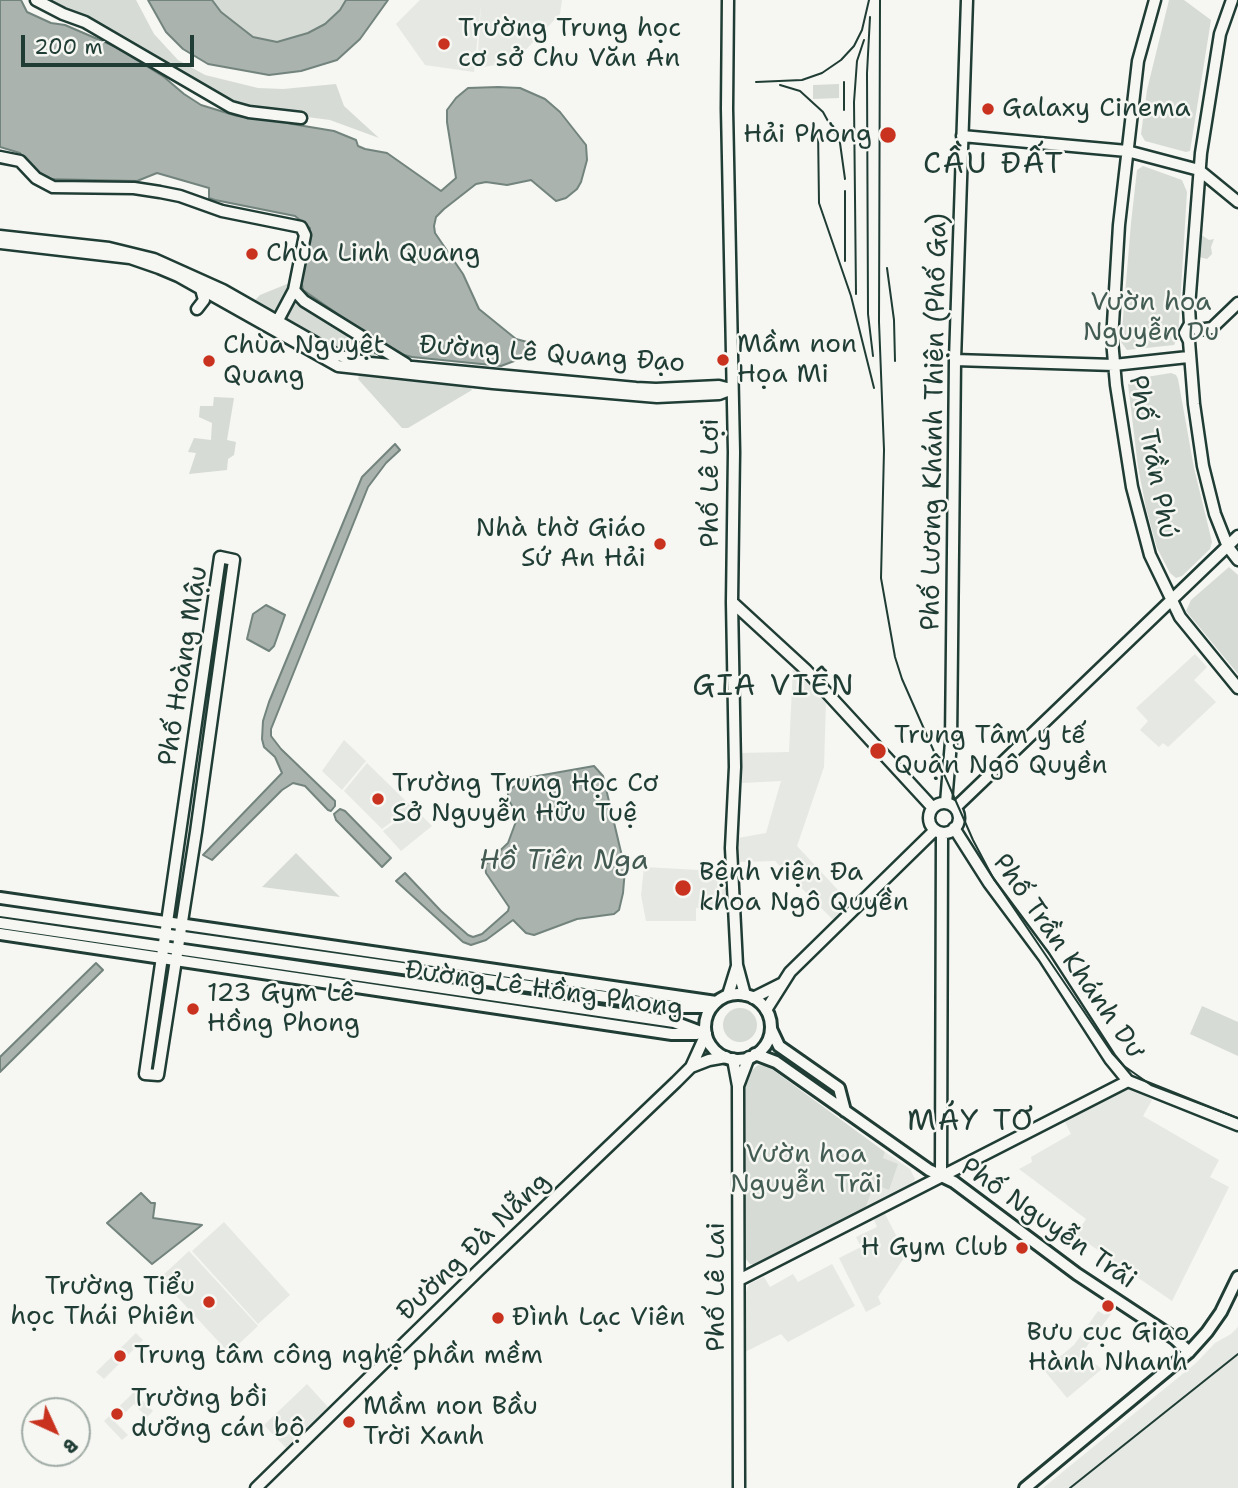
<!DOCTYPE html>
<meta charset="utf-8">
<style>
body{margin:0}
#map{position:relative;width:1238px;height:1488px;overflow:hidden;background:#f6f6f2;font-family:"Shantell Sans",sans-serif}
canvas{display:block}
.north{position:absolute;left:21px;top:1397px;width:70px;height:70px;box-sizing:border-box;background:#f6f6f2;border:2px solid #a0aca6;border-radius:50%;rotate:135deg;font-size:19px;font-weight:700;line-height:28px;text-align:center;color:#1f3d34}
.north::after{content:'';display:block;margin:auto;width:24px;height:32px;background:#c8321e;clip-path:polygon(50% 0,100% 100%,50% 72%,0 100%)}
.scale{position:absolute;left:21px;top:35px;width:173px;height:32px;box-sizing:border-box;border:4px solid #1f3d34;border-top:0;padding-left:9px;font-size:21px;line-height:24px;white-space:nowrap;color:#1f3d34;-webkit-text-stroke:5px #f6f6f2;paint-order:stroke}
</style>
<div id="map">
<canvas width="1238" height="1488"></canvas>
<div class="north">B</div>
<div class="scale">200 m</div>
</div>
<script>
const c = document.querySelector('canvas').getContext('2d');
c.lineJoin = 'round';
function paint(path, color) {
  c.fillStyle = color;
  c.fill(path, 'evenodd');
}
function toPath(rows) {
  const path = new Path2D();
  for (const r of rows) {
    if (r.length === 3) {
      path.moveTo(r[0] + r[2], r[1]);
      path.arc(r[0], r[1], r[2], 0, 2 * Math.PI);
      continue;
    }
    path.moveTo(r[0], r[1]);
    for (let i = 2; i < r.length; i += 2) path.lineTo(r[i], r[i + 1]);
  }
  return path;
}
function strokePath(path, color, width, dash) {
  c.strokeStyle = color;
  c.lineWidth = width;
  c.lineCap = dash ? 'butt' : 'round';
  c.setLineDash(dash || []);
  c.stroke(path);
}
function drawText(font, color, halo, rows, align = 'center') {
  c.font = font + ' "Shantell Sans",sans-serif';
  c.lineWidth = 5;
  c.setLineDash([]);
  c.textBaseline = 'middle';
  c.strokeStyle = halo;
  c.fillStyle = color;
  for (const [text, x, y, turn = 0] of rows) {
    c.save();
    c.translate(x, y);
    c.rotate((+turn || 0) * Math.PI / 180);
    c.textAlign = isNaN(turn) ? turn : align;
    if (halo) c.strokeText(text, 0, 0);
    c.fillText(text, 0, 0);
    c.restore();
  }
}
const built = toPath([
 [420,0,562,0,560,14,514,62,477,68,481,4,474,72,425,65,396,24],
 [1195,654,1207,667,1194,680,1216,702,1168,747,1163,743,1159,747,1140,730,1148,721,1136,708],
 [793,666,826,699,824,767,797,846,851,904,834,921,775,861,737,862,738,838,766,833,781,781,742,783,740,753,789,752],
 [344,740,366,761,342,790,322,771],
 [367,763,412,807,382,829,344,791],
 [415,809,432,826,401,851,383,831],
 [644,867,699,870,699,878,725,881,725,908,696,908,696,921,646,921,641,895],
 [1130,1085,1152,1100,1143,1116,1219,1160,1210,1177,1229,1187,1172,1301,1076,1235,1086,1219,1019,1169,1032,1162,1031,1157,1071,1134,1064,1120],
 [885,1152,910,1169,915,1179,911,1184,866,1207],
 [885,1214,899,1241,908,1252,878,1297,881,1304,866,1312,839,1258,861,1247,856,1237,877,1227,874,1219],
 [224,1222,290,1295,258,1324,192,1251],
 [189,1251,258,1326,229,1353,160,1278],
 [832,1264,855,1306,788,1342,781,1334,745,1352,746,1292,749,1284,764,1277,770,1287,793,1274,798,1282],
 [1110,1308,1114,1310,1081,1354,1102,1369,1067,1398,1044,1370,1074,1345,1098,1311,1105,1315],
 [1238,1327,1238,1488,1043,1488,1196,1363,1215,1343,1231,1334],
 [136,1333,143,1340,104,1379,96,1372],
 [307,1384,328,1407,286,1448,264,1425],
 [134,1392,153,1411,147,1417,134,1404,115,1422,128,1435,122,1440,104,1421]
]);
const green = toPath([
 [40,0,136,0,154,34,178,60,205,75,258,88,283,89,336,84,344,106,379,138,330,120,231,107],
 [212,0,346,0,340,10,325,23,308,33,277,42,253,37,221,12],
 [1169,0,1184,0,1211,20,1190,151,1186,152,1145,141,1141,134,1147,90],
 [839,84,839,98,813,99,813,85],
 [1143,166,1182,180,1187,192,1178,337,1174,345,1127,350,1121,342,1131,223,1137,170],
 [1200,234,1209,240,1214,239,1211,247,1212,254,1207,259,1199,257],
 [287,284,377,350,379,354,373,357,366,356,332,345,305,332,255,300,260,295],
 [1171,373,1176,375,1178,379,1194,468,1212,542,1210,549,1182,576,1176,578,1170,573,1157,548,1146,508,1138,467,1128,384,1134,379],
 [359,375,469,386,472,390,408,428,402,428,358,379],
 [214,397,234,398,227,440,236,442,234,455,228,459,227,470,189,474,196,453,188,452,194,438,211,440,212,423,199,417,200,406,213,406],
 [1229,567,1238,575,1238,674,1186,611,1191,600],
 [296,853,340,897,262,887],
 [1202,1006,1238,1022,1238,1056,1190,1034],
 [740,1025,17],
 [758,1065,767,1066,773,1070,885,1152,883,1158,898,1164,889,1190,874,1184,866,1207,757,1266,750,1264,745,1258,744,1087,749,1073]
]);
const water = toPath([
 [0,0,21,0,27,12,51,23,65,25,116,47,164,77,184,94,201,105,237,116,273,119,292,124,334,131,356,140,358,146,365,149,387,153,441,191,456,178,447,122,447,110,456,98,468,88,498,87,520,88,545,99,560,112,586,145,587,160,581,182,577,189,566,198,556,201,531,180,507,185,486,182,476,184,444,209,436,217,434,226,435,233,463,274,479,309,516,339,531,343,530,355,501,366,412,357,393,352,303,290,301,280,310,228,295,216,215,200,209,198,209,188,157,173,137,181,44,179,36,174,20,153,0,147,0,0],
 [148,0,212,0,221,12,253,37,277,42,308,33,325,24,340,10,346,0,388,0,360,39,337,60,301,71,269,75,208,64,183,49,166,32,148,0],
 [395,444,400,450,386,463,368,487,271,729,271,736,281,749,335,801,335,806,331,811,328,810,305,786,293,783,282,790,212,860,203,855,282,773,275,757,264,747,262,739,263,721,269,702,362,477,395,444],
 [266,605,285,615,274,646,269,651,247,639,253,614,266,605],
 [594,766,603,776,625,869,623,893,619,910,614,914,577,919,534,935,526,933,513,920,486,940,471,945,463,942,396,881,405,873,441,911,468,935,473,937,482,934,508,911,509,907,486,873,485,865,508,843,518,816,508,799,508,791,526,778,594,766],
 [340,809,345,811,391,858,382,867,336,820,334,814,340,809],
 [96,963,103,970,0,1072,0,1057,96,963],
 [141,1193,151,1203,155,1203,153,1218,202,1225,152,1264,107,1223,141,1193]
]);
const secondary = toPath([
 [36,0,63,14,85,22,231,107,249,112,301,118],
 [728,0,727,109,734,452,732,602,735,767,731,848,737,965,745,995],
 [1155,0,1138,61,1119,225,1112,340,1116,385,1132,487,1150,555,1180,617,1238,688],
 [962,136,1127,151,1199,170,1238,202],
 [0,157,20,161,36,178,53,187,134,188,160,192,180,196,222,211,301,227,305,235,294,290,277,322],
 [0,236,109,248,154,259,223,290,337,355,370,363,636,388,656,389,719,386,731,389],
 [0,243,130,258,159,268,178,276,338,366,493,383,657,397,719,394,732,389],
 [294,290,304,301,406,364],
 [197,309,204,300,201,289],
 [1190,324,1189,307,1201,153,1220,34,1232,0],
 [1190,324,1185,333,1189,341,1194,404,1203,466,1215,514,1228,547,1238,560],
 [1198,330,1212,328,1238,303],
 [955,360,1114,365,1188,357],
 [220,557,234,560,196,832,158,1075,145,1074,220,557],
 [732,602,806,670,933,808],
 [946,803,951,742,955,360,967,0],
 [944,818,15],
 [955,808,1238,536],
 [954,828,989,883,1044,957,1110,1059,1128,1081,1238,1125],
 [728,995,737,966],
 [753,998,783,983],
 [766,1010,790,972,935,830],
 [733,1059,738,1086,739,1488],
 [691,1067,709,1060,726,1057],
 [738,1086,749,1057],
 [941,1176,942,833],
 [739,1280,1128,1081],
 [256,1488,479,1270,676,1082,691,1067,706,1034]
]);
const primary = toPath([
 [0,898,716,1002],
 [0,911,677,1007,711,1007],
 [0,923,674,1022,706,1034],
 [0,934,672,1034,697,1034],
 [738,1027,33],
 [771,1029,779,1046,839,1088,845,1111],
 [755,1054,776,1062,929,1170,954,1182,1077,1274,1174,1338,1189,1352],
 [1025,1488,1189,1352,1207,1332,1221,1312,1238,1277]
]);
const rail = toPath([
 [880,0,879,322,884,450,881,578,895,657,902,679,973,840,992,876,1112,1053,1124,1066,1151,1085,1238,1118],
 [870,17,867,73,868,314,873,356],
 [756,82,802,80,822,73,841,60,854,46,862,30,869,0],
 [844,82,844,110],
 [780,85,800,91,823,112,840,143,845,179],
 [818,128,819,203,851,296,874,388],
 [845,191,845,261],
 [887,268,894,320,895,361],
 [856,294,854,102,857,61,864,40],
 [1070,1488,1238,1354]
]);
const markers = [
 [444,44,7,"#c8321e"],
 [988,109,7,"#c8321e"],
 [888,135,9,"#c8321e"],
 [252,254,7,"#c8321e"],
 [723,360,7,"#c8321e"],
 [209,361,7,"#c8321e"],
 [660,544,7,"#c8321e"],
 [878,751,9,"#c8321e"],
 [378,799,7,"#c8321e"],
 [683,888,9,"#c8321e"],
 [193,1009,7,"#c8321e"],
 [1022,1248,7,"#c8321e"],
 [209,1302,7,"#c8321e"],
 [1108,1306,7,"#c8321e"],
 [498,1318,7,"#c8321e"],
 [120,1356,7,"#c8321e"],
 [117,1414,7,"#c8321e"],
 [349,1422,7,"#c8321e"]
];
const poiNames = [
 ["Trường Trung học",458,29],
 ["cơ sở Chu Văn An",458,59],
 ["Galaxy Cinema",1002,109],
 ["Hải Phòng",872,135,"right"],
 ["Chùa Linh Quang",266,254],
 ["Mầm non",737,345],
 ["Họa Mi",737,375],
 ["Chùa Nguyệt",223,346],
 ["Quang",223,376],
 ["Nhà thờ Giáo",646,529,"right"],
 ["Sứ An Hải",646,559,"right"],
 ["Trung Tâm y tế",894,736],
 ["Quận Ngô Quyền",894,766],
 ["Trường Trung Học Cơ",392,784],
 ["Sở Nguyễn Hữu Tuệ",392,814],
 ["Bệnh viện Đa",699,873],
 ["khoa Ngô Quyền",699,903],
 ["123 Gym Lê",207,994],
 ["Hồng Phong",207,1024],
 ["H Gym Club",1008,1248,"right"],
 ["Trường Tiểu",195,1287,"right"],
 ["học Thái Phiên",195,1317,"right"],
 ["Đình Lạc Viên",512,1318],
 ["Bưu cục Giao",1108,1333,"center"],
 ["Hành Nhanh",1108,1363,"center"],
 ["Trung tâm công nghệ phần mềm",134,1356],
 ["Trường bồi",131,1399],
 ["dưỡng cán bộ",131,1429],
 ["Mầm non Bầu",363,1407],
 ["Trời Xanh",363,1437]
];
const parkNames = [
 ["Vườn hoa",1151,303],
 ["Nguyễn Du",1151,333],
 ["Vườn hoa",806,1155],
 ["Nguyễn Trãi",806,1185]
];
const streetNames = [
 ["Đường Lê Quang Đạo",552,355,4],
 ["Phố Lương Khánh Thiện (Phố Ga)",935,422,-89],
 ["Phố Trần Phú",1152,457,79],
 ["Phố Lê Lợi",711,483,-90],
 ["Phố Hoàng Mậu",184,666,-81],
 ["Phố Trần Khánh Dư",1068,957,55],
 ["Đường Lê Hồng Phong",544,990,8],
 ["Phố Nguyễn Trãi",1048,1224,35],
 ["Đường Đà Nẵng",474,1247,-44],
 ["Phố Lê Lai",717,1287,-90]
];
const waterNames = [
 ["Hồ Tiên Nga",564,862]
];
const quarterNames = [
 ["CẦU ĐẤT",994,165],
 ["GIA VIÊN",774,687],
 ["MÁY TƠ",971,1122]
];
paint(built, '#e6e8e4');
paint(green, '#d6dbd6');
paint(water, '#aab3ae');
strokePath(water, '#72847d', 2);
strokePath(secondary, '#1f3d34', 15);
strokePath(primary, '#1f3d34', 16);
strokePath(secondary, '#f6f6f2', 10);
strokePath(primary, '#f6f6f2', 10);
strokePath(rail, '#1f3d34', 2);
for (const [x, y, r, color] of markers) {
  const dot = new Path2D();
  dot.arc(x, y, r, 0, 2 * Math.PI);
  c.fillStyle = color;
  c.fill(dot);
  strokePath(dot, '#f6f6f2', 2.5);
}
drawText('26px', '#1f3d34', '#f6f6f2', poiNames, 'left');
drawText('26px', '#445d54', '#f6f6f2', parkNames);
drawText('26px', '#1f3d34', '#f6f6f2', streetNames);
drawText('italic 28px', '#425a52', '#f6f6f2', waterNames);
c.letterSpacing = '2px';
drawText('30px', '#1f3d34', '#f6f6f2', quarterNames);
c.letterSpacing = '0px';
</script>
